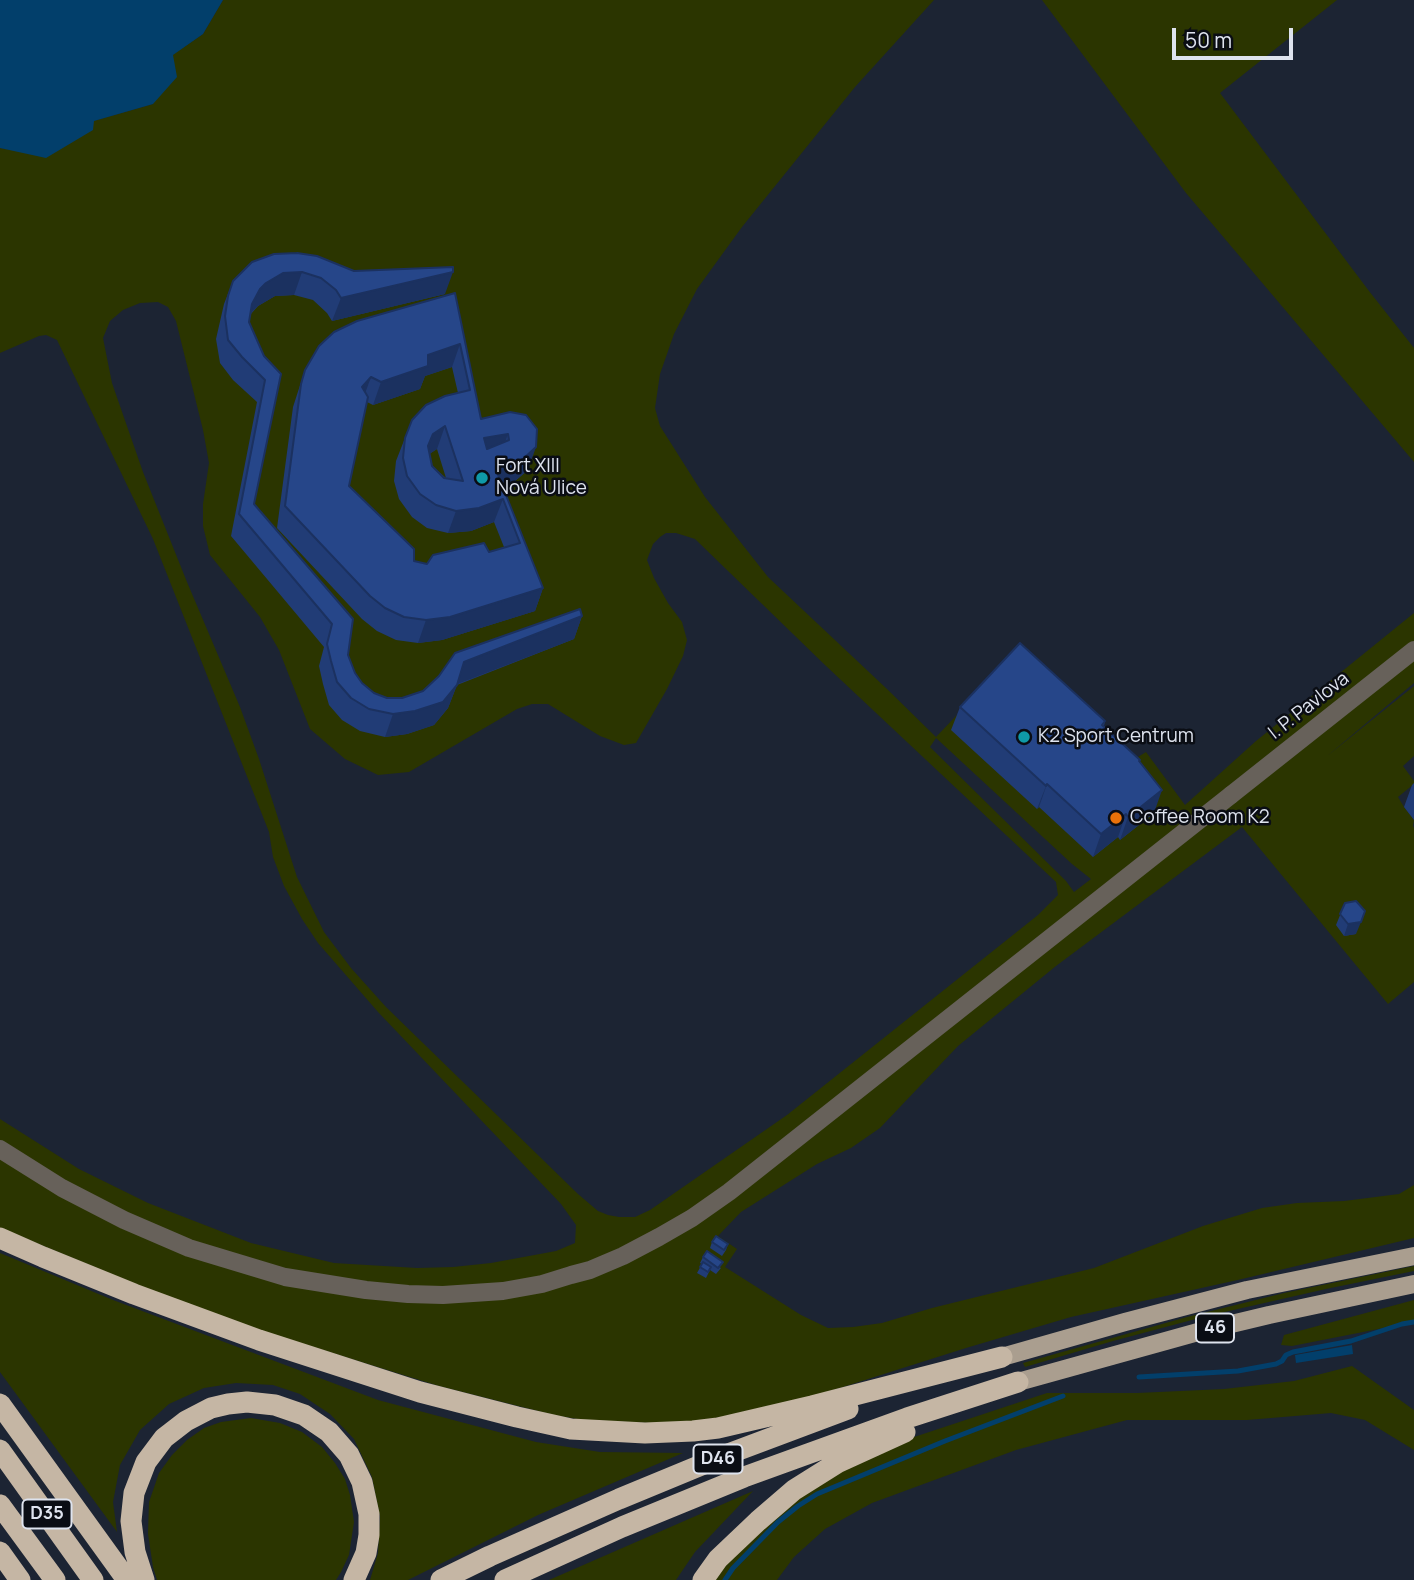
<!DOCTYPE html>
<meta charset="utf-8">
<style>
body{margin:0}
#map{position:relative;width:1414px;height:1580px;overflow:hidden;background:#1c2433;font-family:Manrope,sans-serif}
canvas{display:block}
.scale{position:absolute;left:1172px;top:28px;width:121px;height:32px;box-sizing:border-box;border:4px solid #dee3ee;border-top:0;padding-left:9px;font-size:21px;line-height:24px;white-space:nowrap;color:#dee3ee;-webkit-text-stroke:5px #0a0d14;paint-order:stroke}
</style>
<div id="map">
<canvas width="1414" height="1580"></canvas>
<div class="scale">50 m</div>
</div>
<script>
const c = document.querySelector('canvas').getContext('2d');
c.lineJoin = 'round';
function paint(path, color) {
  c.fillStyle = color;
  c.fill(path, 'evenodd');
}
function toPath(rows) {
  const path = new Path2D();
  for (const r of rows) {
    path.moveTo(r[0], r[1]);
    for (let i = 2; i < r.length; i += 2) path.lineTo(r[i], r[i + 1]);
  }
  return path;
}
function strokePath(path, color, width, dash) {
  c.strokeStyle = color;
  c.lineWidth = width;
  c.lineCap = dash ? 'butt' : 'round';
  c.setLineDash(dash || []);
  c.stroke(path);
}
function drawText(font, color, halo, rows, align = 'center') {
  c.font = font + ' Manrope,sans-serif';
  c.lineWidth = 5;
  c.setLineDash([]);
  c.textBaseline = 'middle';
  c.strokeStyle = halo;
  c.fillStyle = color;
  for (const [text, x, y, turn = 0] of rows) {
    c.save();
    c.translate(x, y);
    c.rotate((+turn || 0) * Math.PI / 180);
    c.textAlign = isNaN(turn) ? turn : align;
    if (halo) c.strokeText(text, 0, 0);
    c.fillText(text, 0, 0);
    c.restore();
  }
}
const green = toPath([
 [223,0,934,0,855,87,742,227,697,289,674,334,660,374,655,408,660,426,705,497,768,577,887,689,936,737,1011,658,1125,765,1146,752,1185,805,1256,741,1414,613,1414,683,1326,757,1414,686,1414,756,1403,766,1414,781,1414,784,1398,797,1404,807,1414,820,1413,826,1414,828,1414,982,1388,1004,1242,827,1056,966,958,1046,880,1128,851,1148,817,1164,741,1212,718,1236,737,1249,725,1267,801,1315,828,1328,853,1327,882,1323,932,1308,1094,1268,1203,1226,1262,1208,1297,1203,1344,1201,1399,1194,1414,1185,1414,1238,1242,1279,1071,1317,966,1348,824,1393,744,1414,673,1424,583,1420,554,1415,439,1386,271,1334,157,1293,0,1228,0,1119,79,1169,148,1203,251,1243,334,1263,417,1268,453,1267,491,1263,556,1251,575,1243,576,1225,561,1204,378,1012,318,943,302,919,284,886,273,857,269,832,153,539,57,340,46,335,39,336,0,353,0,148,13,150,93,121,153,104,172,55,203,34],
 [158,302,168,307,176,321,203,430,209,463,203,504,203,526,210,555,260,617,279,650,310,729,345,759,378,775,409,772,517,709,532,704,548,704,600,736,624,745,636,743,667,689,683,656,687,640,682,622,668,603,654,578,647,560,653,544,660,537,666,533,676,533,695,539,825,665,1056,882,1058,895,1038,915,787,1115,650,1210,635,1217,619,1217,608,1215,598,1211,578,1194,386,1007,351,968,324,932,297,877,259,759,240,707,187,582,143,472,112,383,103,338,110,321,123,310,140,303],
 [936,738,1072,864,1091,879,1074,892,1066,881,930,747],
 [1042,0,1337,0,1220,93,1369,291,1414,348,1414,462,1186,193],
 [0,1253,113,1300,378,1400,536,1442,600,1452,683,1453,538,1515,408,1580,370,1580,378,1553,380,1517,372,1477,354,1439,330,1414,300,1394,273,1385,236,1383,204,1388,169,1404,140,1430,120,1465,113,1502,117,1532,0,1372],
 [1414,1266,1414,1271,1326,1289,1207,1316,1113,1341,1025,1367,1023,1363,1187,1317,1284,1293],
 [1414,1300,1414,1322,1292,1346,1281,1345,1284,1335],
 [1352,1366,1414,1410,1414,1450,1365,1420,1331,1413,1247,1420,1127,1420,1016,1450,872,1503,825,1529,794,1557,777,1580,712,1580,776,1513,837,1473,899,1442,1047,1393,1137,1393,1224,1389,1294,1381],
 [251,1418,280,1423,302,1432,322,1447,335,1463,345,1479,350,1495,354,1522,349,1555,341,1572,336,1580,157,1580,153,1567,148,1534,149,1502,159,1473,172,1455,187,1440,204,1428,221,1422],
 [753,1491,695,1552,676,1580,549,1580]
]);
const water = toPath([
 [0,0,223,0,203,34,173,55,177,77,153,104,94,121,93,130,46,158,0,148],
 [1352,1345,1353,1354,1296,1363,1295,1355]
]);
const stream = toPath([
 [1139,1377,1238,1371,1276,1364,1282,1361,1286,1355,1293,1352,1351,1341,1402,1324,1414,1322],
 [725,1580,733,1568,778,1522,798,1506,817,1494,945,1441,1063,1396]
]);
const minor = toPath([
 [0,1149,62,1188,124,1220,189,1248,285,1277,366,1290,408,1294,443,1295,503,1291,542,1284,571,1275,590,1270,623,1256,659,1237,692,1218,729,1192,1231,795]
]);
const tertiary = toPath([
 [1231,795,1414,650]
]);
const primary = toPath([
 [1002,1357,1125,1322,1247,1290,1414,1256],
 [1018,1382,1198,1332,1269,1315,1414,1284]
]);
const motorway = toPath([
 [0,1238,43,1257,134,1294,259,1340,420,1392,517,1417,571,1429,645,1433,693,1431,718,1428,812,1406,1002,1357],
 [0,1404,127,1580],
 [0,1450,93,1580],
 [0,1505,55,1580],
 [0,1552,20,1580],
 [144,1580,135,1552,131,1521,134,1493,146,1462,164,1438,186,1421,211,1408,228,1404,247,1402,275,1405,304,1415,329,1432,349,1455,362,1482,369,1514,369,1535,366,1553,354,1580],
 [441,1580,490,1556,619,1499,728,1454,848,1409],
 [505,1580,622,1527,744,1477,907,1418,1018,1382],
 [703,1580,718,1559,758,1521,794,1490,837,1463,905,1432]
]);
const wall = toPath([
 [252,262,354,271,445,294,332,321,327,313,313,300,294,295,275,296,258,306,250,315,249,322,264,356,281,374,254,504,353,619,348,655,355,673,362,683,374,693,387,698,402,698,423,691,582,616,574,639,457,685,448,708,434,725,407,734,385,737,360,731,342,720,329,705,323,684,319,666,324,647,231,536,257,402,233,380,220,363,216,339,224,304,233,281],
 [455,293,481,419,510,412,528,470,515,481,502,486,543,588,535,611,442,640,418,643,396,640,377,631,362,619,277,528,293,407,305,370],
 [452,367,458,393,412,420,396,461,394,481,399,499,412,517,427,528,448,533,471,531,494,522,504,547,489,552,427,564,414,561,349,486,367,402,373,405,420,389,425,376],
 [437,449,446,478,432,466,429,454],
 [960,707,1105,721,1104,726,1140,762,1154,813,1120,840,1118,837,1093,857,1039,807,1037,809,951,730],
 [1414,783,1414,820,1404,807,1412,785],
 [1345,903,1356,934,1344,936,1336,925],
 [712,1242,728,1244,726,1250,722,1256,710,1248],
 [703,1257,721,1268,716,1274,710,1270,706,1278,697,1273,702,1264,700,1263]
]);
const shadedWall = toPath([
 [302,272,294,295,275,296,258,306,252,312,243,327,252,304,260,289,266,283,283,273],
 [453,272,445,294,332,321,341,298],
 [460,344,452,367,425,376,420,389,373,405,381,382,428,355],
 [371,377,363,399,362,387],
 [445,426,437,449,425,457,428,446,433,434],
 [508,434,500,456,476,461,484,438],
 [536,447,528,470,515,481,487,492,496,470],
 [503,499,494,522,471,531,448,533,456,511],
 [543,588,535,611,442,640,418,643,426,620],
 [582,616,574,639,455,685,464,662],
 [457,685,448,708,434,725,407,734,385,737,393,714],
 [1047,784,1039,807,1037,809,1046,786],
 [1162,790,1154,813,1120,840,1128,817],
 [1126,814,1118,837,1093,857,1101,834],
 [1361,922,1356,934,1344,936,1348,924]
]);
const building = toPath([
 [297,253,317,256,354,271,453,267,453,272,341,298,336,290,321,278,302,272,283,273,266,283,260,289,252,304,249,322,264,356,281,374,254,504,353,619,348,655,355,673,362,683,374,693,387,698,402,698,423,691,439,676,455,653,580,609,582,616,464,662,457,685,443,702,415,711,393,714,369,709,351,698,337,682,331,661,327,644,332,624,239,514,265,380,242,357,228,340,225,316,228,296,233,281,252,262,274,254,297,253],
 [455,293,481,419,510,412,526,415,537,429,536,447,523,459,496,470,543,588,450,617,426,620,404,617,385,608,370,596,285,506,301,384,305,370,319,346,334,332,357,321,455,293],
 [460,344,470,390,445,396,426,405,412,420,405,438,403,458,407,476,420,494,436,505,456,511,479,508,503,499,520,543,489,552,484,543,433,555,427,564,414,561,414,549,349,486,368,397,362,387,371,377,381,382,428,366,428,355,460,344],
 [445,426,463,481,444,478,432,466,428,446,433,434,445,426],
 [508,434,509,440,487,449,484,438,508,434],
 [1020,643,1105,721,1102,725,1140,760,1139,761,1162,790,1128,817,1126,814,1101,834,1047,784,1046,786,960,707,1020,643],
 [1356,901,1365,911,1361,922,1348,924,1340,914,1345,903,1356,901],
 [716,1236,728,1244,724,1250,712,1242,716,1236],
 [707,1251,723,1262,718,1268,703,1257,707,1251],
 [703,1262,711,1267,708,1272,700,1267,703,1262]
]);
const markers = [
 [482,478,7,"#0f9aa8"],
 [1024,737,7,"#0f9aa8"],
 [1116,818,7,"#e8710a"]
];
const shields = [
 [1215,1328,38],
 [718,1459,49],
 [47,1514,49]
];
const shieldNames = [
 ["46",1215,1328],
 ["D46",718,1459],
 ["D35",47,1514]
];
const poiNames = [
 ["Fort XIII",496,467],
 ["Nová Ulice",496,489],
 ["K2 Sport Centrum",1038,737],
 ["Coffee Room K2",1130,818]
];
const streetNames = [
 ["I. P. Pavlova",1309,706,-38]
];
paint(green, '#2b3500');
paint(water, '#023f6b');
strokePath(stream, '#023f6b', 5);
strokePath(minor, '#67615a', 18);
strokePath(tertiary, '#67615a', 18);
strokePath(primary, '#aa9e8f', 18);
strokePath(motorway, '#c5b6a4', 21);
paint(wall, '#213c76');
paint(shadedWall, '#1b3160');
paint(building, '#264689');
strokePath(building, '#1b3160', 2);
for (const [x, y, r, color] of markers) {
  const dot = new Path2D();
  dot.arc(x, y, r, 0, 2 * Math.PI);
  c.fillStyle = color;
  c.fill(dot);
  strokePath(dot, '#0a0d14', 2.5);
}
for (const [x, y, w] of shields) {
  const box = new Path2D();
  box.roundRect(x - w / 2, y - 14.5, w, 29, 5);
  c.fillStyle = '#0a0d14';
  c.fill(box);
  strokePath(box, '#dee3ee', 2);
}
drawText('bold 18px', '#dee3ee', null, shieldNames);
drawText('19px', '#dee3ee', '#0a0d14', poiNames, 'left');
drawText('19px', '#dee3ee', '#0a0d14', streetNames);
</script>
